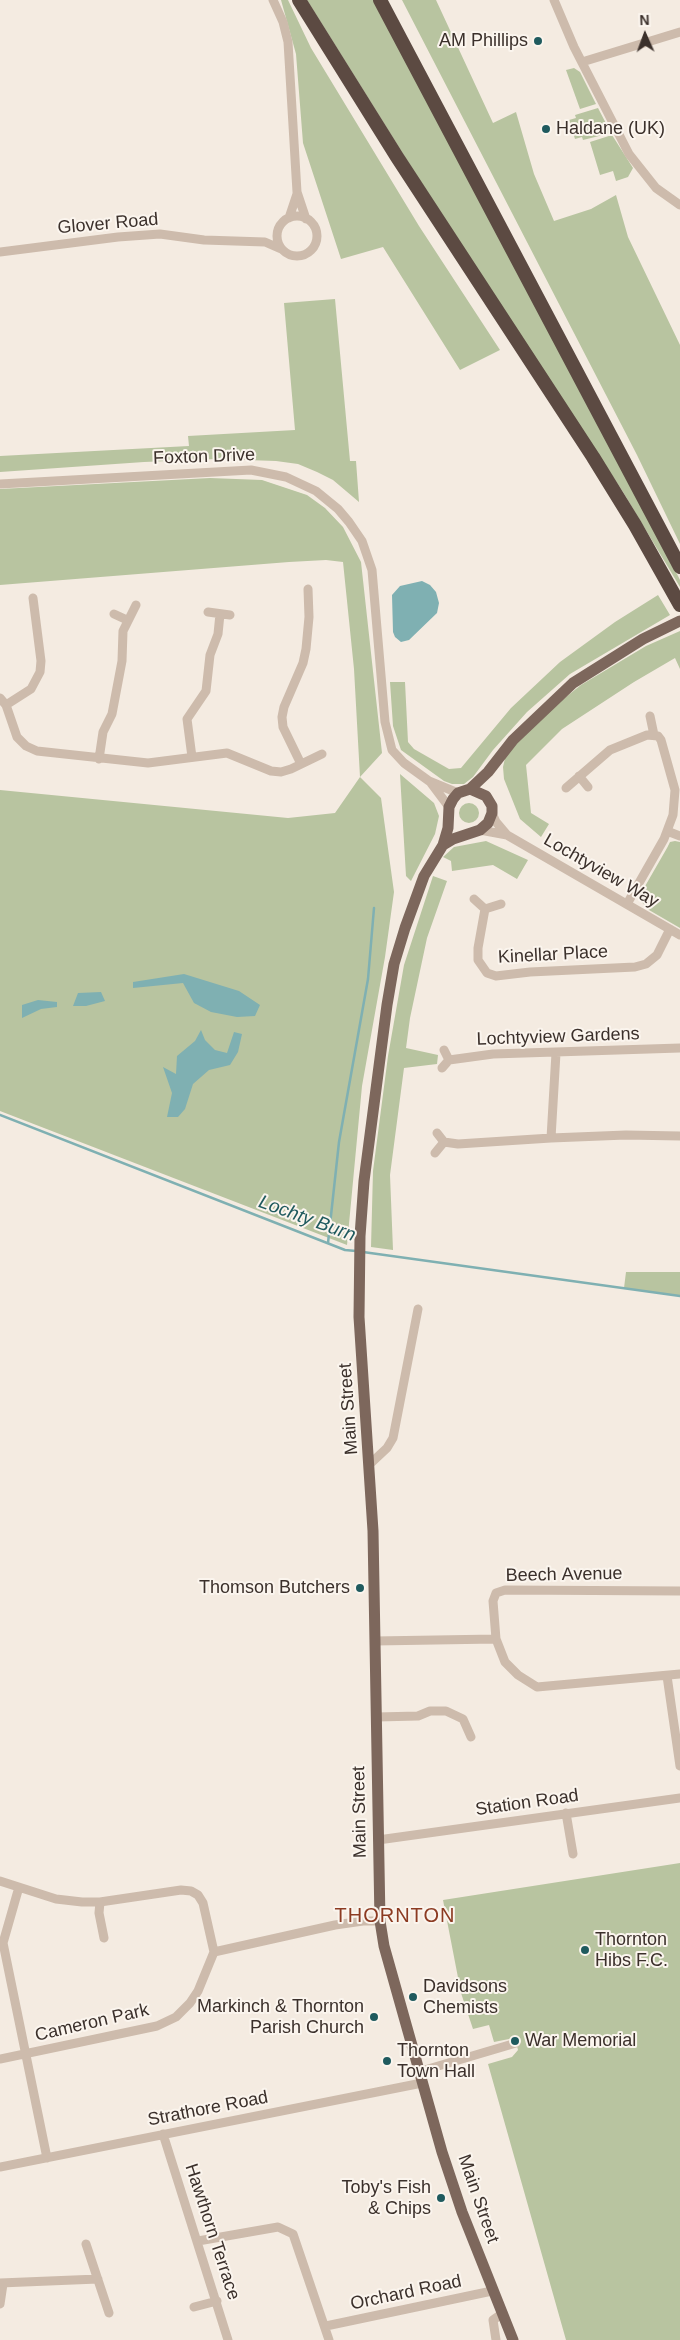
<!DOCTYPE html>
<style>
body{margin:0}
#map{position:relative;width:680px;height:2340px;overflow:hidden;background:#f4ebe1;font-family:Helvetica,sans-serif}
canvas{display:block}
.north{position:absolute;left:620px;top:10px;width:50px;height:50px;-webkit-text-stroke:4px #fbf5ee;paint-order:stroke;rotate:358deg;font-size:14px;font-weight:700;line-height:20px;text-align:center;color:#3b302b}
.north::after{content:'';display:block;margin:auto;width:18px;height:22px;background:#3b302b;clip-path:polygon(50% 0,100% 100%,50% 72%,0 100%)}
</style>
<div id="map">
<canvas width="680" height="2340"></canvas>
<div class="north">N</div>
</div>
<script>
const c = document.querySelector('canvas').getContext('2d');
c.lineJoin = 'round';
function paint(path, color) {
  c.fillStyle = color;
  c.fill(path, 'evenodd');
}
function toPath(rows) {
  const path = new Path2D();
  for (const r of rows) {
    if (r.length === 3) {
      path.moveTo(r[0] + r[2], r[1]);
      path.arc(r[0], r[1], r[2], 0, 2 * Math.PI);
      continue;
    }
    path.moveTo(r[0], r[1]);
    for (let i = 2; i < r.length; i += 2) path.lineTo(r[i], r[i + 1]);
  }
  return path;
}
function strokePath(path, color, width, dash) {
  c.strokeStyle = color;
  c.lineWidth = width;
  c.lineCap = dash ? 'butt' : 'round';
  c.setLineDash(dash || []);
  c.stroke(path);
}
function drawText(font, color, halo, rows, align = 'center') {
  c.font = font + ' Helvetica,sans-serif';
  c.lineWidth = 4;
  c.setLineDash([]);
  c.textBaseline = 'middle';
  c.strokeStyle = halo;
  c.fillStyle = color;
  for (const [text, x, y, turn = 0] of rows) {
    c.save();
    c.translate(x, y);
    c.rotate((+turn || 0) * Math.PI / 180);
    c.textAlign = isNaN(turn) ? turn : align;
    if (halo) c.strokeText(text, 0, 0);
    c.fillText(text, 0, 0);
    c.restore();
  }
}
const green = toPath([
 [281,0,288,0,311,48,419,226,500,350,460,370,383,247,341,259,303,143,296,54],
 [307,0,374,0,647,514,680,580,680,587,623,492,410,165],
 [402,0,436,0,493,123,516,112,534,174,554,221,591,209,616,195,628,237,680,345,680,544,637,455],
 [574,68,580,72,596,104,580,109,566,70],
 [598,108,611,133,583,140,582,137,575,139,569,120,576,118,575,115],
 [612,135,633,168,628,177,616,181,613,171,600,175,590,142],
 [335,299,350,461,356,461,359,502,333,480,317,472,298,464,276,461,217,459,144,462,0,472,0,456,189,446,188,436,295,430,284,303],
 [210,478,262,480,307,495,325,508,343,527,361,562,382,753,360,777,381,798,394,892,385,957,362,1086,347,1245,0,1111,0,790,288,818,335,813,360,777,354,669,343,562,326,560,289,562,0,585,0,489],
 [658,595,670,615,570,674,527,712,493,750,473,777,464,784,452,784,444,781,401,750,393,726,390,682,405,682,408,742,414,749,449,769,461,768,511,708,560,662,615,622],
 [680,631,680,669,675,658,634,682,562,729,526,765,531,813,549,824,541,837,520,819,504,779,503,767,506,754,547,712,581,685,646,646],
 [400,774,434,803,439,816,435,834,411,881,406,876],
 [469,813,10],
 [486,841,528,860,517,879,493,865,452,871,451,861,443,857,454,847],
 [675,841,680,842,680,928,649,910,640,900,644,888,667,848,670,842],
 [433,876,447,881,427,938,410,1018,406,1048,438,1055,437,1064,404,1068,390,1175,393,1250,371,1247,373,1171,388,1056,404,965],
 [626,1272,680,1272,680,1296,624,1288],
 [680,1863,680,2340,566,2340,488,2064,512,2057,518,2050,517,2046,514,2038,494,2042,489,2025,473,2029,461,1993,443,1900]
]);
const water = toPath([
 [422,581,430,585,436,592,439,603,437,613,409,640,401,642,395,637,393,632,392,595,400,586],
 [184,974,239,991,260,1005,255,1016,237,1017,211,1012,194,1003,183,983,133,988,133,982],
 [101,992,105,1001,86,1006,73,1006,78,993],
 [38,1000,57,1002,57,1007,41,1009,22,1018,22,1005],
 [201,1030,205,1040,215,1050,227,1053,234,1032,242,1034,238,1052,230,1065,209,1070,193,1084,185,1109,178,1117,167,1117,172,1093,163,1067,176,1074,177,1056,195,1041]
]);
const stream = toPath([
 [0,1115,345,1250,356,1251],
 [328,1243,339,1142,368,979,374,908],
 [363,1252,680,1296]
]);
const minor = toPath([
 [273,0,283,22,288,42,297,192,306,219],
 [554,0,574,47,629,154,656,188,680,205],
 [582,62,680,32],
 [297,236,20],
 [289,218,297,194],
 [0,252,118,237,160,234,204,240,265,242,281,249],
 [0,484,251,470,286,477,316,491,338,509,349,522,362,541,372,570,385,722,392,750,404,763,429,781,458,793],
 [208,612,230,615],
 [114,614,127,620],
 [0,698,6,705,17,737,26,746,37,751,148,763,227,753,271,771,281,772,291,769,322,754],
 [6,705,31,689,40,672,41,661,33,598],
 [650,716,654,735],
 [192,757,187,719,206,691,210,655,218,634,220,614],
 [99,759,103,732,112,714,122,661,123,631,136,605],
 [301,764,283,727,282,717,284,707,303,663,306,649,309,617,308,589],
 [579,776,588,787],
 [431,783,449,807],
 [566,788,610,750,647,735,658,736,661,740,675,790,673,815,664,839,627,904],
 [492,813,496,822,507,835],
 [480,830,507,835,680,935],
 [667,831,680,836],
 [474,899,485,909,501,904],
 [485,909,478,948,478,960,487,973,496,976,530,972,635,967,646,964,657,955,670,929],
 [444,1050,449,1060],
 [442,1068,449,1060,493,1054,680,1048],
 [437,1133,444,1142,458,1144,551,1138,626,1135,680,1136],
 [551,1138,556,1053],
 [435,1153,444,1142],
 [371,1463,387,1448,393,1438,418,1309],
 [680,1591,505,1590,496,1593,493,1601,496,1639,505,1662,518,1675,537,1687,680,1674],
 [375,1641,496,1639],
 [667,1676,680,1766],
 [377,1717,418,1716,430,1711,446,1711,463,1719,471,1737],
 [566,1813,573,1854],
 [378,1840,680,1798],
 [0,1881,56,1899,82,1902,100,1902,181,1890,191,1891,198,1895,203,1903,214,1952,198,1991,190,2003,176,2017,157,2026,0,2059],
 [19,1887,3,1943,47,2158],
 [100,1902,99,1913,104,1938],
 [214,1952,335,1925,363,1921,380,1921],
 [418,2072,516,2043],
 [163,2134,228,2340],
 [0,2167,422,2083],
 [198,2241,278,2227,293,2234,329,2340],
 [86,2244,109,2313],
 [0,2283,98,2279],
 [0,2304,3,2284],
 [194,2307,217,2301],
 [326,2326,492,2291],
 [496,2340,493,2320,503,2313]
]);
const major = toPath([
 [470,789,488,772,513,740,573,683,643,639,680,621],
 [443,845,453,839,480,830,488,823,492,813,492,806,486,796,470,789,458,793,453,799,449,807,448,828,443,845,424,876,405,928,394,964,387,1005,364,1181,360,1236,359,1317,373,1531,380,1921,384,1946,442,2152,462,2212,513,2340]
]);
const highway = toPath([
 [299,0,397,157,593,457,635,525,680,605],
 [380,0,680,567]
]);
const markers = [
 [538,41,5,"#1f5a5e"],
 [546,129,5,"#1f5a5e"],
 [360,1588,5,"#1f5a5e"],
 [585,1950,5,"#1f5a5e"],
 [413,1997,5,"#1f5a5e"],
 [374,2017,5,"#1f5a5e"],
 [515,2041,5,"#1f5a5e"],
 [387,2061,5,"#1f5a5e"],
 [441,2198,5,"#1f5a5e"]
];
const poiNames = [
 ["AM Phillips",528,41,"right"],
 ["Haldane (UK)",556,129],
 ["Thomson Butchers",350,1588,"right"],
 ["Thornton",595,1940],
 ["Hibs F.C.",595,1961],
 ["Davidsons",423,1987],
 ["Chemists",423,2008],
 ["Markinch & Thornton",364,2007,"right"],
 ["Parish Church",364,2028,"right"],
 ["War Memorial",525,2041],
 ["Thornton",397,2051],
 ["Town Hall",397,2072],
 ["Toby's Fish",431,2188,"right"],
 ["& Chips",431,2209,"right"]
];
const streetNames = [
 ["Glover Road",108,224,-5],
 ["Foxton Drive",204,457,-2],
 ["Lochtyview Way",601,871,30],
 ["Kinellar Place",553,955,-3],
 ["Lochtyview Gardens",558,1037,-2],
 ["Main Street",349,1409,-94],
 ["Beech Avenue",564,1575,-1],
 ["Station Road",527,1803,-8],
 ["Main Street",360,1812,-91],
 ["Cameron Park",92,2023,-13],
 ["Strathore Road",208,2109,-11],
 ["Main Street",478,2199,71],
 ["Hawthorn Terrace",212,2232,72],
 ["Orchard Road",406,2293,-12]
];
const waterNames = [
 ["Lochty Burn",307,1219,20]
];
const quarterNames = [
 ["THORNTON",395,1916]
];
paint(green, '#b8c4a0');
paint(water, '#7fb0b2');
strokePath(stream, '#7fb0b2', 2.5);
strokePath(minor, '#cdbbac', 9);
strokePath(major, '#7d675c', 11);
strokePath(highway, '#5c4a42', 14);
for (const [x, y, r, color] of markers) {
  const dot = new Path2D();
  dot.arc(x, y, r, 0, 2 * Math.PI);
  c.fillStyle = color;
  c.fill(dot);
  strokePath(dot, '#fbf5ee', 2);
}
drawText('18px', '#3b302b', '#fbf5ee', poiNames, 'left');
drawText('18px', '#3b302b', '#fbf5ee', streetNames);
drawText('italic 19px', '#1f5a5e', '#fbf5ee', waterNames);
c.letterSpacing = '1px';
drawText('20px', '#8c3b22', '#fbf5ee', quarterNames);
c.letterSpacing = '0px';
</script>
